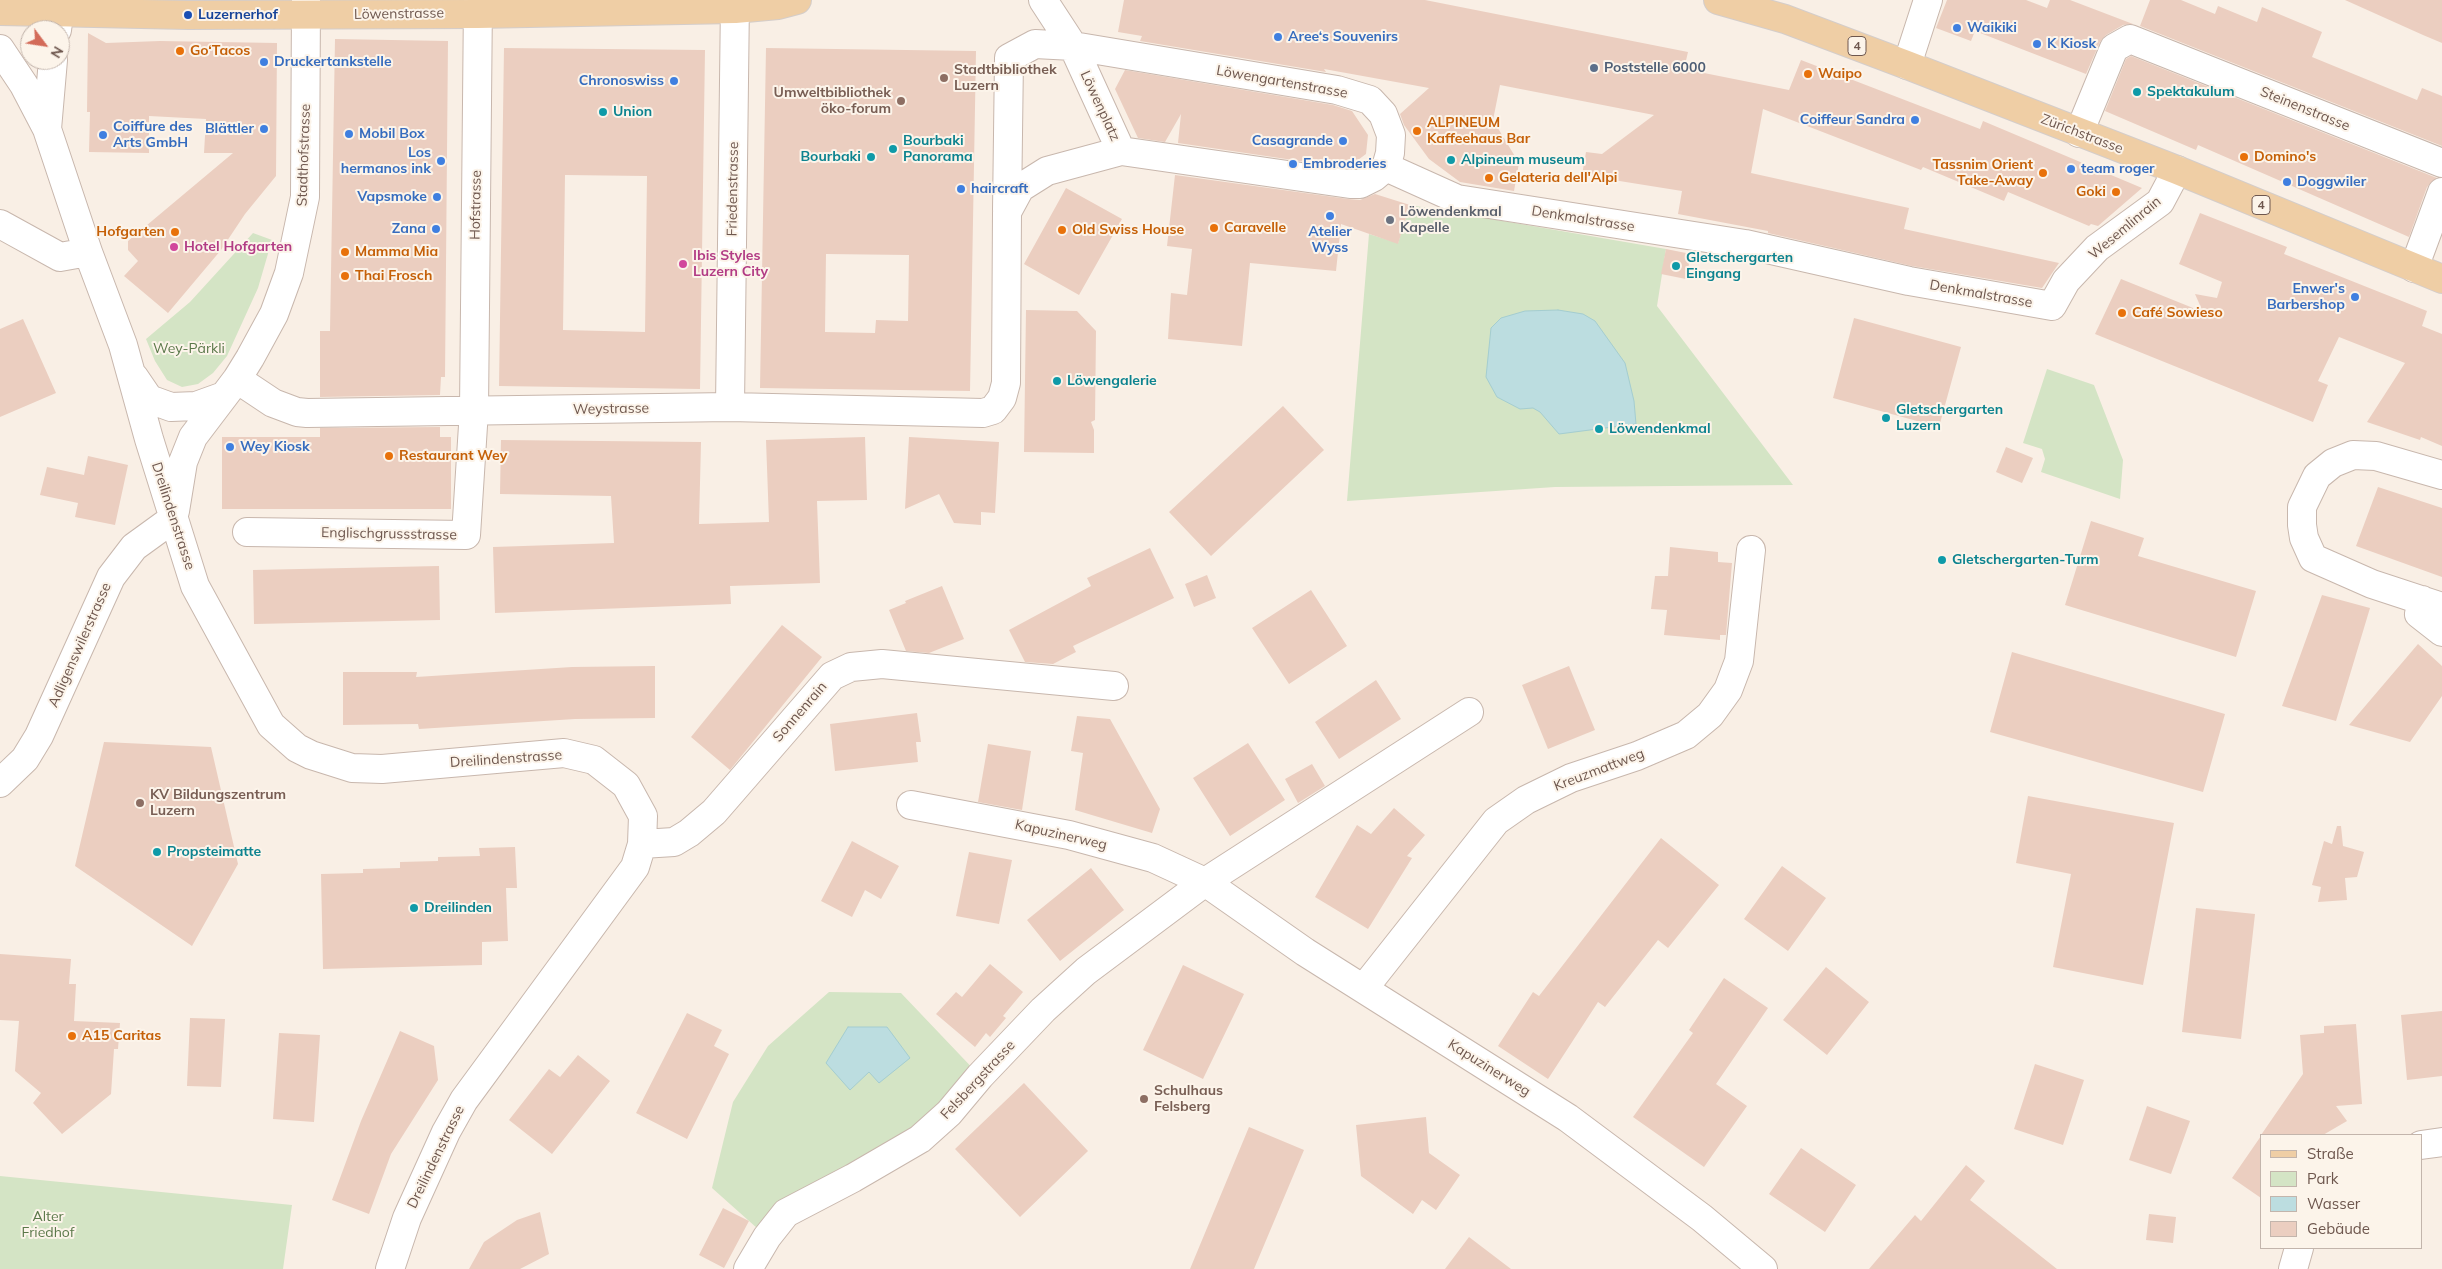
<!DOCTYPE html>
<meta charset="utf-8">
<style>
body{margin:0}
#map{position:relative;width:2442px;height:1269px;overflow:hidden;background:#f9efe5;font-family:Mulish,sans-serif}
canvas{display:block}
.legend{position:absolute;left:2260px;top:1134px;width:162px;height:115px;box-sizing:border-box;background:#fcf4ea;border:1px solid #c3b5ac;margin:0;padding:6px 9px;list-style:none;font-size:15px;color:#6e574e}
.legend li{display:flex;align-items:center;gap:10px;height:25px}
.legend b{width:25px;border:1px solid #c3b5ac}
.north{position:absolute;left:20px;top:20px;width:50px;height:50px;box-sizing:border-box;background:#fcf4ea;border:1px solid #c3b5ac;border-radius:50%;rotate:121deg;font-size:14px;font-weight:700;line-height:20px;text-align:center;color:#6e574e}
.north::after{content:'';display:block;margin:auto;width:18px;height:22px;background:#d36b59;clip-path:polygon(50% 0,100% 100%,50% 72%,0 100%)}
</style>
<div id="map">
<canvas width="2442" height="1269"></canvas>
<ul class="legend">
<li><b style="height:6px;background:#efcea5"></b>Straße</li>
<li><b style="height:14px;background:#d4e4c5"></b>Park</li>
<li><b style="height:14px;background:#bcdde0"></b>Wasser</li>
<li><b style="height:14px;background:#ebcec0"></b>Gebäude</li>
</ul>
<div class="north">N</div>
</div>
<script>
const c = document.querySelector('canvas').getContext('2d');
c.lineJoin = 'round';
function paint(path, color) {
  c.fillStyle = color;
  c.fill(path, 'evenodd');
}
function toPath(rows) {
  const path = new Path2D();
  for (const r of rows) {
    path.moveTo(r[0], r[1]);
    for (let i = 2; i < r.length; i += 2) path.lineTo(r[i], r[i + 1]);
  }
  return path;
}
function strokePath(path, color, width, dash) {
  c.strokeStyle = color;
  c.lineWidth = width;
  c.lineCap = dash ? 'butt' : 'round';
  c.setLineDash(dash || []);
  c.stroke(path);
}
function drawText(font, color, halo, rows, align = 'center') {
  c.font = font + ' Mulish,sans-serif';
  c.lineWidth = 4;
  c.setLineDash([]);
  c.textBaseline = 'middle';
  c.strokeStyle = halo;
  c.fillStyle = color;
  for (const [text, x, y, turn = 0] of rows) {
    c.save();
    c.translate(x, y);
    c.rotate((+turn || 0) * Math.PI / 180);
    c.textAlign = isNaN(turn) ? turn : align;
    if (halo) c.strokeText(text, 0, 0);
    c.fillText(text, 0, 0);
    c.restore();
  }
}
const green = toPath([
 [1410,205,1666,249,1657,306,1793,485,1555,487,1347,501,1369,234,1398,243],
 [253,233,272,240,258,288,227,356,213,373,198,384,182,387,167,380,155,361,146,339,190,302],
 [2047,369,2094,385,2123,460,2120,499,2041,472,2045,459,2042,449,2023,443],
 [829,992,901,993,980,1076,967,1093,767,1237,712,1188,733,1102,768,1046],
 [0,1176,292,1205,283,1269,0,1269]
]);
const water = toPath([
 [1558,310,1583,314,1595,321,1625,363,1634,401,1636,424,1559,434,1540,412,1533,408,1520,409,1497,397,1486,377,1491,328,1501,318,1525,311,1558,310],
 [848,1027,887,1027,910,1058,879,1083,869,1072,850,1090,826,1063,848,1027]
]);
const building = toPath([
 [1124,0,1425,0,1688,52,1684,69,1789,90,1801,60,1980,129,1983,121,2142,188,2098,226,2091,224,2089,226,2008,192,2004,201,1923,167,1921,170,1763,109,1751,173,1909,208,1904,229,2059,263,2042,288,1912,266,1768,233,1768,231,1678,214,1682,191,1582,175,1586,152,1602,154,1654,115,1500,85,1493,120,1519,163,1514,191,1460,182,1429,159,1404,125,1400,114,1429,88,1324,69,1326,72,1140,41,1142,36,1118,32],
 [1947,0,2026,0,2047,8,2050,0,2070,0,2133,24,2123,25,2106,35,2100,42,2086,74,1975,31,1971,41,1936,28],
 [2150,0,2181,0,2215,14,2218,6,2257,22,2262,7,2322,32,2312,57,2417,100,2422,88,2442,96,2442,146,2140,26],
 [2345,0,2442,0,2442,43,2423,35],
 [88,33,106,43,160,41,277,43,276,176,245,214,221,250,168,313,124,276,138,261,128,250,128,241,233,153,204,153,206,119,149,116,149,153,89,152,90,112,87,112],
 [335,39,448,41,445,377,441,377,440,395,320,397,320,331,330,331],
 [504,48,705,50,700,389,499,386],
 [565,175,647,176,645,332,563,330],
 [766,48,976,51,970,391,760,388],
 [826,254,909,255,908,321,876,320,875,333,825,332],
 [2131,56,2437,178,2427,187,2409,237,2198,145,2196,150,2105,111,2126,59],
 [1125,70,1333,105,1352,111,1368,135,1366,154,1347,168,1178,143,1181,114,1165,142,1138,138,1115,89],
 [1175,175,1348,199,1360,200,1375,194,1410,205,1398,244,1341,224,1336,271,1250,263,1242,346,1168,339,1171,293,1187,295,1192,249,1167,246],
 [1066,188,1122,219,1079,295,1024,264],
 [2200,213,2287,247,2284,254,2427,311,2422,326,2442,334,2442,446,2421,437,2420,440,2367,422,2405,363,2339,337,2318,381,2328,385,2313,422,2095,334,2121,279,2203,312,2195,294,2217,298,2222,282,2179,264],
 [1666,249,1691,254,1686,279,1661,274],
 [1026,310,1077,311,1096,331,1095,420,1091,422,1094,430,1094,453,1024,452],
 [1854,318,1961,347,1939,427,1833,398],
 [23,319,56,393,0,417,0,329],
 [1283,406,1324,450,1211,556,1169,512],
 [440,427,440,437,451,437,451,509,222,509,222,437,320,437,320,428],
 [865,437,867,500,817,501,820,583,730,586,731,604,495,613,493,547,614,543,611,496,500,494,501,440,701,442,699,524,769,522,766,440],
 [909,437,999,442,995,513,981,512,981,525,954,523,939,494,905,509],
 [2006,447,2033,458,2022,483,1996,472],
 [88,456,128,465,115,525,75,517,78,503,40,495,47,467,84,475],
 [2378,487,2442,508,2442,577,2356,546],
 [2091,521,2144,538,2138,556,2256,591,2236,657,2065,605],
 [1670,547,1718,552,1718,562,1732,563,1726,635,1720,635,1720,640,1664,635,1667,610,1651,609,1655,576,1668,576],
 [1150,548,1174,598,1073,646,1076,652,1053,664,1025,662,1009,630,1091,586,1087,578],
 [439,566,440,620,254,624,253,570],
 [1207,575,1216,598,1194,607,1185,584],
 [942,586,964,639,929,653,906,651,889,610,906,603,905,601],
 [1311,590,1347,646,1289,684,1252,628],
 [2322,595,2370,608,2336,721,2282,706],
 [782,625,822,657,730,770,691,737],
 [2418,644,2442,666,2442,696,2410,742,2349,725],
 [2012,652,2225,714,2203,792,1990,732],
 [655,666,655,718,575,719,419,729,418,724,343,725,343,672,417,672,416,677,572,667],
 [1569,666,1595,730,1548,749,1522,685],
 [1376,680,1401,719,1339,759,1315,722],
 [917,713,921,742,916,742,918,762,835,771,830,724],
 [1077,716,1110,719,1160,809,1152,833,1075,810,1083,753,1071,751],
 [104,742,211,747,238,864,192,946,75,866],
 [1248,743,1285,800,1230,836,1193,778],
 [988,744,1031,751,1022,810,978,802],
 [1312,764,1325,786,1298,803,1285,779],
 [2028,796,2174,823,2143,985,2053,967,2071,874,2016,863],
 [1394,808,1425,835,1407,856,1412,858,1368,929,1315,897,1357,825,1371,834],
 [2337,826,2341,826,2343,846,2364,852,2357,877,2345,878,2347,900,2318,902,2321,887,2312,885,2324,841,2332,844],
 [1661,838,1719,885,1668,948,1658,940,1605,1007,1598,1002,1548,1079,1498,1046,1533,992,1539,996],
 [852,841,899,866,881,899,865,890,852,917,821,901],
 [515,847,517,888,506,888,508,941,482,942,482,965,323,969,321,874,363,873,363,869,400,868,400,862,438,861,438,857,480,856,479,848],
 [969,852,1012,860,999,924,956,916],
 [1782,866,1826,898,1788,951,1744,919],
 [1091,868,1124,910,1060,961,1027,920],
 [2196,908,2255,914,2241,1039,2182,1032],
 [0,954,71,959,69,984,76,984,74,1021,120,1023,118,1049,114,1049,111,1094,62,1134,33,1103,41,1093,15,1071,19,1021,0,1020],
 [990,964,1023,992,1003,1016,1006,1018,990,1037,986,1033,975,1047,936,1014,956,992,962,997],
 [1183,965,1244,994,1203,1079,1143,1050],
 [1826,967,1869,1002,1827,1055,1783,1020],
 [1724,978,1768,1008,1716,1084,1747,1106,1704,1167,1633,1117,1693,1033,1689,1030],
 [2442,1011,2442,1076,2407,1080,2401,1015],
 [687,1013,722,1030,714,1046,729,1054,687,1139,636,1113],
 [190,1018,225,1019,221,1087,187,1086],
 [2356,1024,2362,1104,2336,1106,2347,1121,2323,1135,2261,1135,2303,1074,2300,1035,2324,1033,2324,1026],
 [400,1031,434,1046,438,1080,391,1154,369,1214,332,1200,361,1121],
 [279,1033,320,1035,314,1122,273,1119],
 [578,1055,610,1081,552,1154,509,1120,549,1069,560,1077],
 [2035,1064,2084,1080,2063,1145,2014,1129],
 [1024,1083,1088,1151,1020,1217,955,1149],
 [2147,1106,2190,1121,2171,1174,2129,1160],
 [1426,1117,1429,1153,1460,1175,1436,1210,1422,1200,1413,1214,1361,1176,1356,1125],
 [1249,1127,1304,1150,1254,1269,1190,1269],
 [2261,1136,2261,1198,2232,1178],
 [1801,1148,1856,1185,1825,1232,1769,1194],
 [1966,1165,1985,1181,1970,1200,2057,1269,1869,1269,1915,1215,1921,1221],
 [723,1208,749,1221,724,1268,699,1255],
 [540,1212,549,1254,520,1269,469,1269,484,1242,517,1220],
 [2149,1214,2176,1217,2173,1243,2146,1240],
 [1469,1237,1511,1269,1445,1269]
]);
const street = toPath([
 [57,30,61,0],
 [0,49,24,85,47,129,88,252,123,345,149,439,195,586,271,725,297,748,311,755,352,768,382,769,564,753,594,760,626,785,643,816,642,844,635,867,464,1100,446,1132,407,1218,390,1269],
 [1907,65,1928,0],
 [47,129,53,60],
 [2079,133,2114,48,2130,39,2442,163],
 [1121,151,1350,184,1360,184,1374,177,1386,167],
 [1386,167,1457,199,1745,244,1909,281,2052,306,2066,281,2097,248,2160,202,2177,170],
 [1007,210,1009,58,1035,44,1073,46,1337,90,1370,100,1383,114,1391,135,1390,153,1386,167],
 [0,224,60,257,88,252],
 [2414,268,2442,192],
 [134,377,149,399,171,407,196,406,221,397],
 [237,379,273,403,297,412,307,413,730,407,983,413,993,410,1002,398,1006,383,1007,212,1020,188,1047,171,1121,151,1073,46,1043,0],
 [730,407,735,0],
 [2442,475,2376,456,2353,455,2333,463,2317,476,2302,507,2302,525,2304,538,2313,558,2372,584,2442,607],
 [175,511,183,462,193,437,237,379,250,358,274,314,289,273,305,197,306,0],
 [247,532,466,535,474,410,478,0],
 [2422,600,2419,614,2442,632],
 [0,783,25,759,39,736,111,577,134,547,174,518],
 [911,805,1069,835,1153,858,1205,882,1305,952,1568,1118,1702,1218,1763,1269],
 [642,844,674,842,689,833,714,812,832,676,851,667,882,664,1114,686],
 [1364,988,1496,821,1526,800,1571,778,1637,756,1686,735,1710,715,1728,690,1739,661,1751,550],
 [2421,1145,2442,1142],
 [748,1269,767,1237,786,1213,853,1178,920,1139,949,1113,980,1076,1043,1010,1086,971,1205,882,1469,712],
 [2293,1269,2299,1248]
]);
const primary = toPath([
 [1718,0,1785,19,1907,65,2177,170,2442,279],
 [0,11,188,15,478,14,735,9,778,5,797,0]
]);
const markers = [
 [188,15,5,"#1a4fb4"],
 [1957,28,5,"#3f7fe0"],
 [1278,37,5,"#3f7fe0"],
 [2037,44,5,"#3f7fe0"],
 [180,51,5,"#e8710a"],
 [264,62,5,"#3f7fe0"],
 [1594,68,5,"#5c6f8a"],
 [1808,74,5,"#e8710a"],
 [944,78,5,"#8d6e63"],
 [674,81,5,"#3f7fe0"],
 [2137,92,5,"#0f9aa8"],
 [901,101,5,"#8d6e63"],
 [603,112,5,"#0f9aa8"],
 [1915,120,5,"#3f7fe0"],
 [264,129,5,"#3f7fe0"],
 [1417,131,5,"#e8710a"],
 [349,134,5,"#3f7fe0"],
 [103,135,5,"#3f7fe0"],
 [1343,141,5,"#3f7fe0"],
 [893,149,5,"#0f9aa8"],
 [871,157,5,"#0f9aa8"],
 [2244,157,5,"#e8710a"],
 [1451,160,5,"#0f9aa8"],
 [441,161,5,"#3f7fe0"],
 [1293,164,5,"#3f7fe0"],
 [2071,169,5,"#3f7fe0"],
 [2043,173,5,"#e8710a"],
 [1489,178,5,"#e8710a"],
 [2287,182,5,"#3f7fe0"],
 [961,189,5,"#3f7fe0"],
 [2116,192,5,"#e8710a"],
 [437,197,5,"#3f7fe0"],
 [1330,216,5,"#3f7fe0"],
 [1390,220,5,"#6b7280"],
 [1214,228,5,"#e8710a"],
 [436,229,5,"#3f7fe0"],
 [1062,230,5,"#e8710a"],
 [175,232,5,"#e8710a"],
 [174,247,5,"#d1479c"],
 [345,252,5,"#e8710a"],
 [683,264,5,"#d1479c"],
 [1676,266,5,"#0f9aa8"],
 [345,276,5,"#e8710a"],
 [2355,297,5,"#3f7fe0"],
 [2122,313,5,"#e8710a"],
 [1057,381,5,"#0f9aa8"],
 [1886,418,5,"#0f9aa8"],
 [1599,429,5,"#0f9aa8"],
 [230,447,5,"#3f7fe0"],
 [389,456,5,"#e8710a"],
 [1942,560,5,"#0f9aa8"],
 [140,803,5,"#8d6e63"],
 [157,852,5,"#0f9aa8"],
 [414,908,5,"#0f9aa8"],
 [72,1036,5,"#e8710a"],
 [1144,1099,5,"#8d6e63"]
];
const shields = [
 [1857,46,18],
 [2261,205,18]
];
const shieldNames = [
 ["4",1857,46],
 ["4",2261,205]
];
const streetNames = [
 ["Löwenstrasse",399,14,-1],
 ["Löwengartenstrasse",1282,82,10],
 ["Löwenplatz",1100,106,65],
 ["Steinenstrasse",2305,109,22],
 ["Zürichstrasse",2082,134,21],
 ["Stadthofstrasse",304,155,-88],
 ["Friedenstrasse",733,189,-89],
 ["Hofstrasse",476,205,-89],
 ["Denkmalstrasse",1583,219,9],
 ["Wesemlinrain",2125,228,-40],
 ["Denkmalstrasse",1981,294,10],
 ["Weystrasse",611,409,-1],
 ["Dreilindenstrasse",173,516,72],
 ["Englischgrussstrasse",389,534,1],
 ["Adligenswilerstrasse",80,645,-66],
 ["Sonnenrain",800,712,-49],
 ["Dreilindenstrasse",506,759,-4],
 ["Kreuzmattweg",1599,770,-21],
 ["Kapuzinerweg",1061,835,13],
 ["Kapuzinerweg",1489,1068,32],
 ["Felsbergstrasse",978,1080,-47],
 ["Dreilindenstrasse",436,1157,-64]
];
const transitNames = [
 ["Luzernerhof",198,15]
];
const shopNames = [
 ["Waikiki",1967,28],
 ["Aree‘s Souvenirs",1288,37],
 ["K Kiosk",2047,44],
 ["Druckertankstelle",274,62],
 ["Chronoswiss",664,81,"right"],
 ["Coiffeur Sandra",1905,120,"right"],
 ["Coiffure des",113,127],
 ["Arts GmbH",113,143],
 ["Blättler",254,129,"right"],
 ["Mobil Box",359,134],
 ["Casagrande",1333,141,"right"],
 ["Los",431,153,"right"],
 ["hermanos ink",431,169,"right"],
 ["Embroderies",1303,164],
 ["team roger",2081,169],
 ["Doggwiler",2297,182],
 ["haircraft",971,189],
 ["Vapsmoke",427,197,"right"],
 ["Zana",426,229,"right"],
 ["Atelier",1330,232,"center"],
 ["Wyss",1330,248,"center"],
 ["Enwer's",2345,289,"right"],
 ["Barbershop",2345,305,"right"],
 ["Wey Kiosk",240,447]
];
const foodNames = [
 ["Go‘Tacos",190,51],
 ["Waipo",1818,74],
 ["ALPINEUM",1427,123],
 ["Kaffeehaus Bar",1427,139],
 ["Domino's",2254,157],
 ["Tassnim Orient",2033,165,"right"],
 ["Take-Away",2033,181,"right"],
 ["Gelateria dell'Alpi",1499,178],
 ["Goki",2106,192,"right"],
 ["Caravelle",1224,228],
 ["Old Swiss House",1072,230],
 ["Hofgarten",165,232,"right"],
 ["Mamma Mia",355,252],
 ["Thai Frosch",355,276],
 ["Café Sowieso",2132,313],
 ["Restaurant Wey",399,456],
 ["A15 Caritas",82,1036]
];
const serviceNames = [
 ["Poststelle 6000",1604,68]
];
const educationNames = [
 ["Stadtbibliothek",954,70],
 ["Luzern",954,86],
 ["Umweltbibliothek",891,93,"right"],
 ["öko-forum",891,109,"right"],
 ["KV Bildungszentrum",150,795],
 ["Luzern",150,811],
 ["Schulhaus",1154,1091],
 ["Felsberg",1154,1107]
];
const cultureNames = [
 ["Spektakulum",2147,92],
 ["Union",613,112],
 ["Bourbaki",903,141],
 ["Panorama",903,157],
 ["Bourbaki",861,157,"right"],
 ["Alpineum museum",1461,160],
 ["Gletschergarten",1686,258],
 ["Eingang",1686,274],
 ["Löwengalerie",1067,381],
 ["Gletschergarten",1896,410],
 ["Luzern",1896,426],
 ["Löwendenkmal",1609,429],
 ["Gletschergarten-Turm",1952,560],
 ["Propsteimatte",167,852],
 ["Dreilinden",424,908]
];
const worshipNames = [
 ["Löwendenkmal",1400,212],
 ["Kapelle",1400,228]
];
const hotelNames = [
 ["Hotel Hofgarten",184,247],
 ["Ibis Styles",693,256],
 ["Luzern City",693,272]
];
const parkNames = [
 ["Wey-Pärkli",189,349],
 ["Alter",48,1217],
 ["Friedhof",48,1233]
];
paint(green, '#d4e4c5');
paint(water, '#bcdde0');
strokePath(water, '#a4cdd0', 1);
paint(building, '#ebcec0');
strokePath(street, '#c8b7ad', 30);
strokePath(primary, '#d4cdca', 30);
strokePath(street, '#fff', 28);
strokePath(primary, '#efcea5', 28);
for (const [x, y, r, color] of markers) {
  const dot = new Path2D();
  dot.arc(x, y, r, 0, 2 * Math.PI);
  c.fillStyle = color;
  c.fill(dot);
  strokePath(dot, '#fcf4ea', 2);
}
for (const [x, y, w] of shields) {
  const box = new Path2D();
  box.roundRect(x - w / 2, y - 9.5, w, 19, 4);
  c.fillStyle = '#fcf4ea';
  c.fill(box);
  strokePath(box, '#6e574e', 1);
}
drawText('bold 12px', '#6e574e', null, shieldNames);
drawText('14px', '#6e574e', '#fcf4ea', streetNames);
drawText('bold 14px', '#164399', '#fcf4ea', transitNames, 'left');
drawText('bold 14px', '#366cbe', '#fcf4ea', shopNames, 'left');
drawText('bold 14px', '#c56008', '#fcf4ea', foodNames, 'left');
drawText('bold 14px', '#4e5e75', '#fcf4ea', serviceNames, 'left');
drawText('bold 14px', '#785e54', '#fcf4ea', educationNames, 'left');
drawText('bold 14px', '#0d838f', '#fcf4ea', cultureNames, 'left');
drawText('bold 14px', '#5b616d', '#fcf4ea', worshipNames, 'left');
drawText('bold 14px', '#b23c85', '#fcf4ea', hotelNames, 'left');
drawText('14px', '#5b784a', '#fcf4ea', parkNames);
</script>
